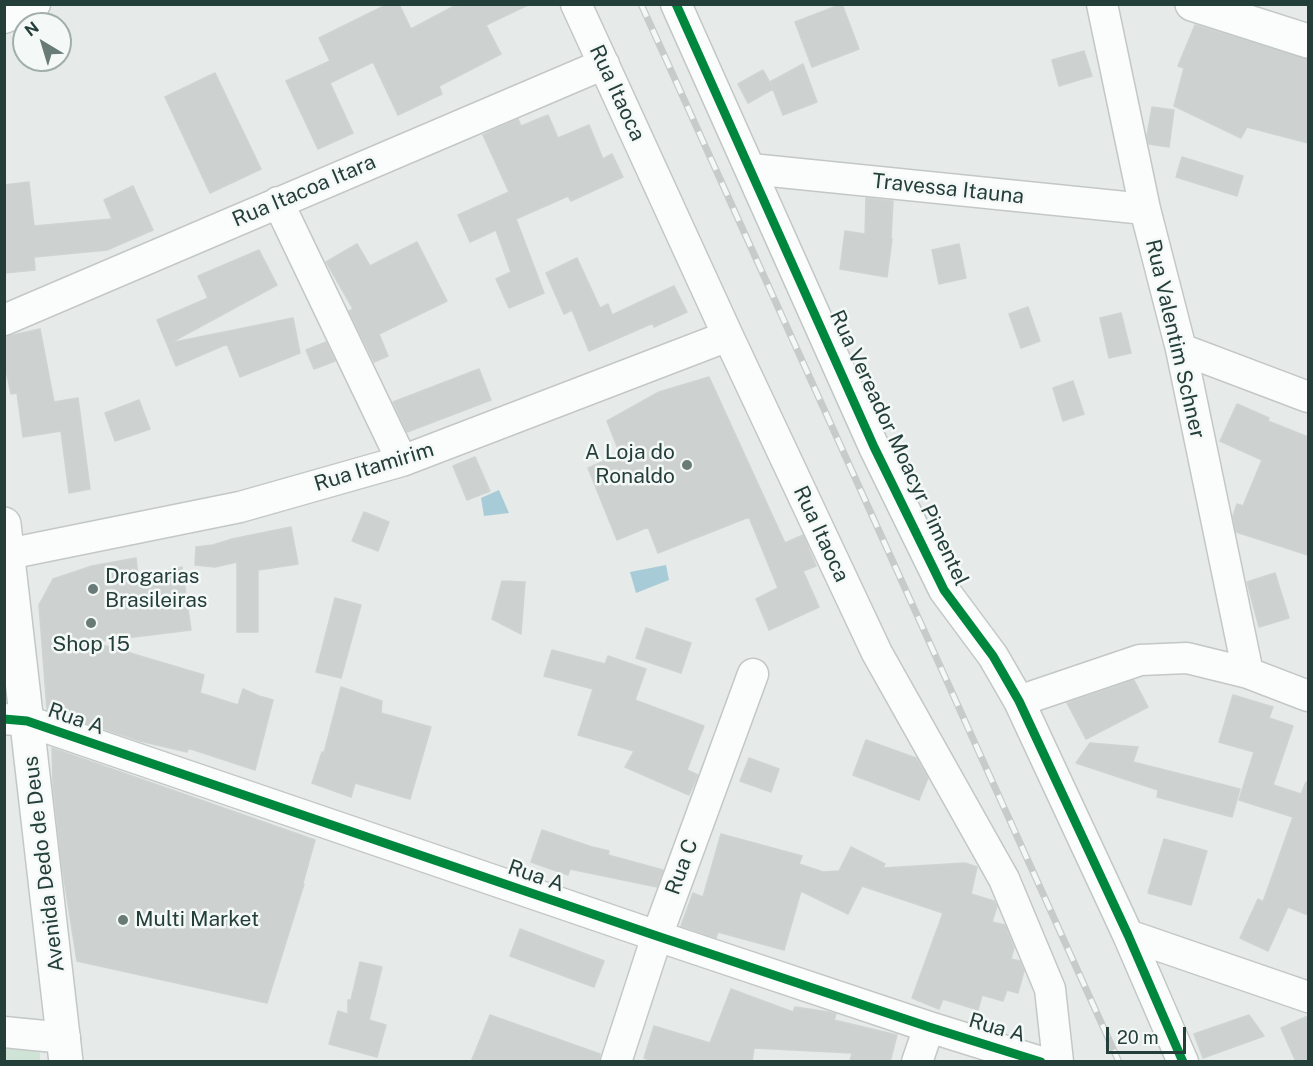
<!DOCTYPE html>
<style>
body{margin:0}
#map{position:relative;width:1313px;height:1066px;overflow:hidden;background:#e6ebe9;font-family:"Public Sans",sans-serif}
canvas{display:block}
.frame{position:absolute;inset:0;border:6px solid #243e3a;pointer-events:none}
.north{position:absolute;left:12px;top:12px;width:60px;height:60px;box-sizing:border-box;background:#f4f9f7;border:2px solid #a1aeab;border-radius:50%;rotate:322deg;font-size:16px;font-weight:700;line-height:24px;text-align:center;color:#243e3a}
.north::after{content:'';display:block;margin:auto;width:21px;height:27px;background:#687b77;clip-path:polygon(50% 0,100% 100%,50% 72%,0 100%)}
.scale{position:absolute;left:1106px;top:1027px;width:80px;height:27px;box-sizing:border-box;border:3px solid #243e3a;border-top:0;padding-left:8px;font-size:18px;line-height:21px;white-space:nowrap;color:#243e3a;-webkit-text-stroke:4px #f4f9f7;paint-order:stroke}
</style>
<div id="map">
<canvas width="1313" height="1066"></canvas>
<div class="frame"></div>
<div class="north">N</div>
<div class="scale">20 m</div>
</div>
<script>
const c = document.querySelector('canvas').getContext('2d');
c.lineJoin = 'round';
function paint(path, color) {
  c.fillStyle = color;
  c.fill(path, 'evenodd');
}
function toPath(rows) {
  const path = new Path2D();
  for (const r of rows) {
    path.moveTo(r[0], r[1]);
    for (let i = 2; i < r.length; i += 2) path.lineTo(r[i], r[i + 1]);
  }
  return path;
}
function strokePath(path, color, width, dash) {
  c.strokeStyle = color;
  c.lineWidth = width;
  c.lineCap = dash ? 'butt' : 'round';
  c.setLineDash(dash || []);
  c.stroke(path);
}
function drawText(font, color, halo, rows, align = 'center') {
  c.font = font + ' "Public Sans",sans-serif';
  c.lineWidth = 5;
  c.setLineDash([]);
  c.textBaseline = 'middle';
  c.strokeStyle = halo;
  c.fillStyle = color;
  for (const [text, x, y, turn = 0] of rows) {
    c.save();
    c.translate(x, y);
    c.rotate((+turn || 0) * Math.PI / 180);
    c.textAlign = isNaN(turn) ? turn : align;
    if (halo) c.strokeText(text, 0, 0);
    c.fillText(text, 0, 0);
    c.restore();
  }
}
const green = toPath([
 [5,1045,40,1049,40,1061,5,1062]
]);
const water = toPath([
 [499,490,509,513,484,516,481,498],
 [666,565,669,580,636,593,630,572]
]);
const building = toPath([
 [388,4,399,4,411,29,458,4,530,4,486,25,501,54,439,86,442,94,398,115,373,62,330,83,353,133,318,149,286,81,330,61,319,38,388,4],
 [842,4,859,49,812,67,795,22,842,4],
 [1195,25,1308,59,1308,143,1247,127,1241,138,1174,106,1184,68,1178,66,1195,25],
 [1084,51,1092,76,1059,86,1052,60,1084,51],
 [803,64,817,102,783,115,773,89,748,103,738,84,763,70,773,88,770,82,803,64],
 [215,73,261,169,210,193,165,97,215,73],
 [1152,107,1174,110,1169,147,1149,144,1147,136,1152,107],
 [548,115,558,138,589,125,603,159,612,154,623,177,571,201,568,196,516,219,544,293,509,308,496,279,511,272,496,230,470,242,458,215,509,192,483,135,518,119,521,126,548,115],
 [1182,157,1243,176,1237,196,1176,177,1182,157],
 [29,182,34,226,112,219,104,200,133,186,153,230,107,250,34,257,35,270,4,273,4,185,29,182],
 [866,198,893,201,891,238,892,239,887,277,840,269,845,231,865,234,866,198],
 [417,242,447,301,379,334,388,356,374,362,349,311,353,309,326,262,357,244,370,266,417,242],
 [959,244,966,278,939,284,932,250,959,244],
 [259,250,277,285,170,343,293,318,300,353,240,377,227,344,176,366,157,320,208,298,198,276,259,250],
 [577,258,600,308,608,304,612,315,674,286,687,312,654,327,653,323,589,351,572,310,564,314,546,273,577,258],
 [1028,307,1040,341,1021,348,1009,314,1028,307],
 [1121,313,1131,353,1109,358,1100,318,1121,313],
 [40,329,54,402,78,398,90,489,69,493,61,431,23,437,17,393,11,394,4,360,4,337,40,329],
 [326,342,335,361,314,369,306,350,326,342],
 [479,369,491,400,407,432,393,402,479,369],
 [709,377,785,543,803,535,816,566,803,571,819,607,769,630,756,599,778,588,749,517,658,553,648,527,617,540,588,468,620,454,607,421,659,392,709,377],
 [1073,381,1084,414,1063,421,1053,388,1073,381],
 [139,400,150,429,115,441,105,413,139,400],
 [1237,404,1269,418,1268,421,1308,437,1308,555,1236,532,1233,516,1237,504,1243,506,1262,460,1220,441,1237,404],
 [475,457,490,491,467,500,453,466,475,457],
 [364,512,389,522,378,551,352,541,364,512],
 [291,527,298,564,258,570,258,632,237,632,237,562,215,567,195,565,196,547,213,545,232,539,291,527],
 [136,558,138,577,182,567,191,630,93,642,204,675,200,693,238,705,243,689,259,696,273,700,255,770,188,748,187,752,140,741,47,710,39,605,53,579,92,566,136,558],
 [1275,573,1289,618,1259,627,1247,582,1275,573],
 [502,581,525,582,521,634,492,619,502,581],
 [335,598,361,605,341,678,316,672,335,598],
 [646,628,691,643,681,673,636,658,646,628],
 [552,650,605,664,608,656,646,669,635,700,704,726,687,770,698,775,689,795,625,767,634,751,578,735,593,689,544,676,552,650],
 [1134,680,1148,707,1086,739,1067,703,1134,680],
 [341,687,382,701,381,713,431,727,410,799,355,783,351,797,312,783,322,752,324,753,341,687],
 [1233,695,1273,707,1269,718,1293,726,1273,785,1301,794,1306,782,1308,782,1308,915,1288,907,1268,951,1240,938,1258,899,1263,902,1293,817,1239,800,1254,752,1219,742,1233,695],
 [866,740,916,758,928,778,919,800,853,775,866,740],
 [1090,743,1138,747,1133,762,1240,789,1232,817,1157,797,1158,790,1076,763,1090,743],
 [52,748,315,840,303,883,304,884,267,1003,77,961,62,867,53,785,52,748],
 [749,758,779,769,771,792,740,781,749,758],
 [542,830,592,847,609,851,608,855,663,870,657,887,570,869,568,875,531,862,542,830],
 [721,834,802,856,799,864,823,872,839,871,851,847,885,864,883,868,965,863,977,867,971,894,994,901,997,906,992,922,1005,925,1014,948,1011,959,1020,961,1024,971,1018,993,1007,990,1003,1001,982,995,978,1010,943,999,939,1009,912,998,943,913,862,886,848,914,801,891,784,950,718,932,716,938,681,926,693,893,703,897,721,834],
 [1164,839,1207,851,1191,905,1148,893,1164,839],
 [520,929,604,961,594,987,510,956,520,929],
 [360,962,382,967,369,1020,386,1025,377,1057,329,1044,338,1011,348,1014,348,1000,351,1000,360,962],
 [731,989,793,1012,795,1007,829,1012,836,1014,834,1020,897,1035,890,1062,850,1062,852,1053,754,1048,752,1062,655,1062,644,1058,654,1026,710,1043,731,989],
 [490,1015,600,1054,599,1062,471,1062,490,1015],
 [1249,1015,1264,1036,1203,1058,1194,1034,1249,1015],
 [1308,1016,1308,1062,1296,1062,1281,1028,1308,1016]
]);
const minor = toPath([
 [576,4,728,336,877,653,1004,879,1050,989,1058,1062],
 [676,4,874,447,944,590,993,656,1019,701,1128,935,1183,1062],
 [1102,4,1145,209,1181,349,1248,673],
 [4,18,35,4],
 [751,169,1145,209],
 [278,202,402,461],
 [4,320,604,64],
 [1181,349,1308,397],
 [8,554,240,507,402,461,728,336],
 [1019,701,1140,660,1187,658,1248,673,1308,696],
 [4,719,27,721,657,936,929,1027,1041,1062],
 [1128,935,1308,997],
 [4,1032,65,1038],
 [616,1062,657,936,753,674],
 [917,1062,929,1027]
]);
const secondary = toPath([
 [1192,4,1308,41],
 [4,524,66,1062]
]);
const rail = toPath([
 [641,4,1119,1062]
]);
const cycleway = toPath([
 [676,4,874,447,944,590,993,656,1019,701,1128,935,1183,1062],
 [4,719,27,721,657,936,929,1027,1041,1062]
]);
const markers = [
 [687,465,6,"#687b77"],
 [93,589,6,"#687b77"],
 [91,623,6,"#687b77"],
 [123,920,6,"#687b77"]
];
const streetNames = [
 ["Rua Itaoca",617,93,65],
 ["Travessa Itauna",948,189,6],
 ["Rua Itacoa Itara",304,191,-23],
 ["Rua Valentim Schner",1175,339,77],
 ["Rua Vereador Moacyr Pimentel",899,448,65],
 ["Rua Itamirim",374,467,-17],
 ["Rua Itaoca",821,534,65],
 ["Rua A",76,719,19],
 ["Avenida Dedo de Deus",44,864,-97],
 ["Rua C",682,867,-70],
 ["Rua A",536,876,19],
 ["Rua A",997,1028,16]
];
const poiNames = [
 ["A Loja do",675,453,"right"],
 ["Ronaldo",675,477,"right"],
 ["Drogarias",105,577],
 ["Brasileiras",105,601],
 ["Shop 15",91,645,"center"],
 ["Multi Market",135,920]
];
paint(green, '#d0e3d7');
paint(water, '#a8ccd7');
paint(building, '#cdd2d0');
strokePath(building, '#ced4d2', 1.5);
strokePath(minor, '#c3c8c6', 33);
strokePath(secondary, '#c2c8c6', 36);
strokePath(minor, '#fbfcfc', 30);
strokePath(secondary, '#fbfcfc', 33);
strokePath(rail, '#c7ccca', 7);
strokePath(rail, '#f4f9f7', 4.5, [14]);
strokePath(cycleway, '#00873e', 9);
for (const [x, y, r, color] of markers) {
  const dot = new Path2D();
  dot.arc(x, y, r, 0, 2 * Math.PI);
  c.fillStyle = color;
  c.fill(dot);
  strokePath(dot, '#f4f9f7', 2);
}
drawText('21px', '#243e3a', '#f4f9f7', streetNames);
drawText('21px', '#243e3a', '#f4f9f7', poiNames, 'left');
</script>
